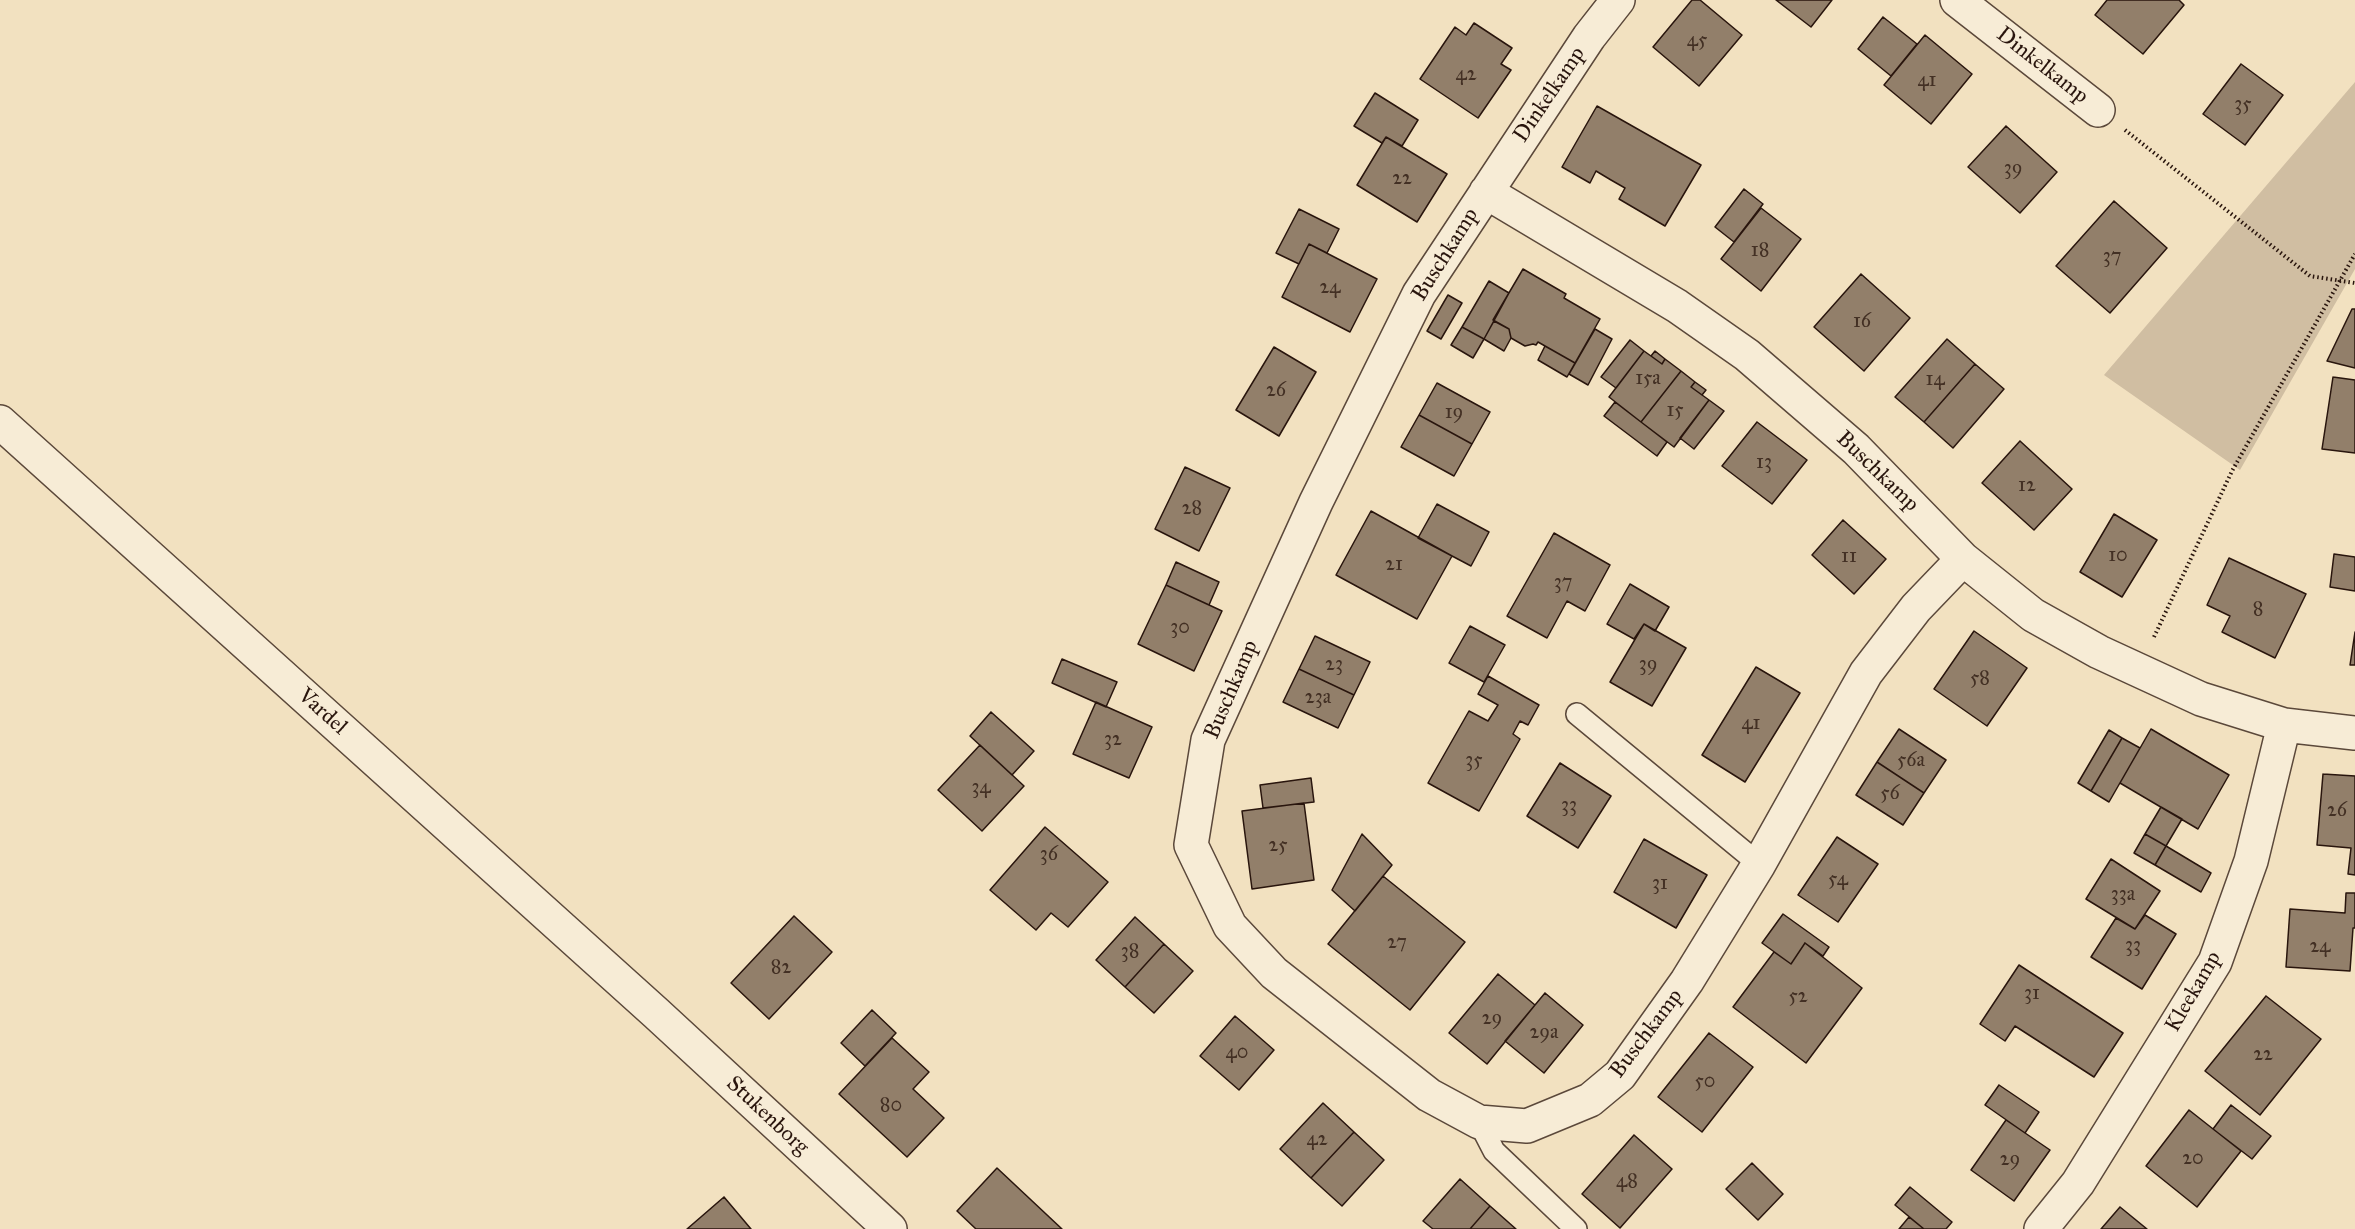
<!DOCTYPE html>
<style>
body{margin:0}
canvas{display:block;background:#f2e1c0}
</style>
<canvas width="2355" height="1229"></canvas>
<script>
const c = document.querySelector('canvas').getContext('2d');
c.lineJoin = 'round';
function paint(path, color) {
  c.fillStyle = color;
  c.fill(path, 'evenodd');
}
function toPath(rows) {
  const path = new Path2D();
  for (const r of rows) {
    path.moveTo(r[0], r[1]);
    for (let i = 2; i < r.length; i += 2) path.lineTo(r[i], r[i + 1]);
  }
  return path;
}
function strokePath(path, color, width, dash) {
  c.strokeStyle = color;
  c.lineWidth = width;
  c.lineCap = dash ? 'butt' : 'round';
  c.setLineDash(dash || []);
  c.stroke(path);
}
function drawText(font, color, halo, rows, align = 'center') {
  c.font = font + ' "IM FELL Great Primer",serif';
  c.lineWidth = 4.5;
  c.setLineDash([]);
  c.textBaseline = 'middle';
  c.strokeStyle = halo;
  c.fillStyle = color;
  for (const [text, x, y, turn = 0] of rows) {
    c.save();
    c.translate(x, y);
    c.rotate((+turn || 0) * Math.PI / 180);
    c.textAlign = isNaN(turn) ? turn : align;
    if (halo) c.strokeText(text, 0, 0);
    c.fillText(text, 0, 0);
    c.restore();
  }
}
const green = toPath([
 [2355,82,2355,269,2240,470,2104,375]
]);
const building = toPath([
 [1692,0,1700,0,1742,35,1699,86,1653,47,1692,0],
 [1776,0,1832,0,1811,27,1776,0],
 [2107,0,2179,0,2184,5,2143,54,2095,15,2107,0],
 [1883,17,1917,44,1891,76,1858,49,1883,17],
 [1474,23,1512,48,1501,64,1511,70,1478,118,1420,79,1455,27,1466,35,1474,23],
 [1925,35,1972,74,1931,124,1884,85,1925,35],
 [2241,64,2283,95,2245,145,2203,114,2241,64],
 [1375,93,1418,120,1402,146,1386,137,1382,143,1354,126,1375,93],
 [1597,106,1701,165,1665,226,1619,199,1625,188,1611,180,1596,171,1590,183,1562,167,1597,106],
 [2006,126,2057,172,2020,213,1968,167,2006,126],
 [1386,137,1447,174,1417,222,1357,185,1386,137],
 [1744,189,1763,204,1734,242,1715,227,1744,189],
 [2114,201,2167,248,2110,313,2056,266,2114,201],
 [1761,208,1801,239,1761,291,1721,259,1761,208],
 [1299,209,1339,229,1327,253,1309,244,1299,264,1276,253,1299,209],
 [1309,244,1377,279,1350,332,1282,297,1309,244],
 [1523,269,1566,294,1564,298,1600,319,1575,363,1538,342,1536,345,1533,344,1525,346,1511,338,1509,329,1493,320,1523,269],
 [1861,274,1910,318,1864,371,1814,327,1861,274],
 [1489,281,1509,293,1484,339,1462,327,1489,281],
 [1448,295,1462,303,1441,339,1427,331,1448,295],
 [2352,309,2355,309,2355,368,2327,361,2352,309],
 [1494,321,1509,329,1511,338,1504,351,1484,339,1494,321],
 [1462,327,1484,339,1473,358,1451,345,1462,327],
 [1595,329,1612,339,1588,385,1569,374,1595,329],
 [1947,339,1975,364,1924,422,1895,397,1947,339],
 [1630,340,1644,351,1616,388,1601,377,1630,340],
 [1545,346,1575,363,1567,377,1538,360,1545,346],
 [1274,347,1316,372,1279,436,1236,410,1274,347],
 [1644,351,1662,364,1665,359,1681,371,1641,422,1609,397,1644,351],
 [1655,351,1665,359,1662,364,1651,356,1655,351],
 [1975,364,2004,389,1953,448,1924,422,1975,364],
 [1681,371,1695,382,1691,387,1709,400,1674,447,1641,422,1681,371],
 [2333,377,2355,380,2355,453,2322,449,2333,377],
 [1695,382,1706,390,1702,395,1691,387,1695,382],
 [1437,383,1490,412,1472,444,1419,415,1437,383],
 [1709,400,1724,411,1694,449,1680,438,1709,400],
 [1615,402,1667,442,1657,456,1604,416,1615,402],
 [1419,415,1472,444,1454,476,1401,447,1419,415],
 [1757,422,1807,460,1772,504,1722,466,1757,422],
 [2020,441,2072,489,2034,530,1982,483,2020,441],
 [1185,467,1230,488,1199,551,1155,529,1185,467],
 [1437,504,1489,532,1471,566,1418,538,1437,504],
 [1371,511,1452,556,1417,619,1336,575,1371,511],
 [2114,514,2157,540,2122,597,2080,572,2114,514],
 [1843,520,1886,559,1854,594,1812,555,1843,520],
 [1554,533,1610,565,1585,611,1567,601,1547,638,1507,616,1554,533],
 [2334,554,2355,557,2355,591,2330,587,2334,554],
 [2229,558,2306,594,2275,658,2222,632,2230,616,2207,605,2229,558],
 [1176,562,1219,582,1209,605,1166,585,1176,562],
 [1630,584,1669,607,1655,631,1644,624,1634,639,1607,624,1630,584],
 [1166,585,1222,611,1194,671,1138,644,1166,585],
 [1644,624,1686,648,1652,706,1610,682,1644,624],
 [1470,626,1505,645,1484,682,1449,663,1470,626],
 [1974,631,2027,668,1987,726,1934,689,1974,631],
 [2355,632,2355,665,2350,665,2355,632],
 [1315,636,1370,662,1354,695,1299,669,1315,636],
 [1062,659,1117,682,1106,707,1052,683,1062,659],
 [1756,667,1800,693,1745,782,1702,755,1756,667],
 [1299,669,1354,695,1338,728,1283,702,1299,669],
 [1488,676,1539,705,1528,725,1520,721,1513,734,1520,739,1479,811,1428,783,1469,711,1488,721,1498,705,1478,694,1488,676],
 [1096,702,1152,727,1129,778,1073,754,1096,702],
 [991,712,1034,751,1012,775,970,736,991,712],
 [1899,729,1946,760,1924,793,1877,762,1899,729],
 [2151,729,2229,775,2198,829,2120,783,2151,729],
 [2109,730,2122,738,2091,791,2078,783,2109,730],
 [2122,738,2140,748,2109,802,2091,791,2122,738],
 [980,745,1024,786,982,831,938,790,980,745],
 [1877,762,1924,793,1903,825,1856,795,1877,762],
 [1560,763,1611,796,1578,848,1527,816,1560,763],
 [2323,774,2355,776,2355,875,2348,874,2351,848,2317,845,2323,774],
 [1311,778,1314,802,1263,808,1260,785,1311,778],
 [1304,803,1314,880,1252,889,1242,811,1304,803],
 [2161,807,2182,819,2166,846,2145,834,2161,807],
 [1045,827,1108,882,1068,927,1051,913,1036,930,990,890,1045,827],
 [1362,834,1392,865,1355,911,1332,890,1362,834],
 [2145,834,2166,846,2155,865,2134,853,2145,834],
 [1837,837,1878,864,1838,922,1798,895,1837,837],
 [1644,839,1707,875,1676,928,1614,892,1644,839],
 [2166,846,2211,873,2201,892,2155,865,2166,846],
 [2111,859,2160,891,2135,929,2086,899,2111,859],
 [1383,876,1465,942,1410,1010,1328,944,1383,876],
 [2346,893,2355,893,2355,928,2353,928,2350,971,2286,967,2290,909,2345,913,2346,893],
 [1783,914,1829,947,1823,956,1805,943,1791,964,1762,943,1783,914],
 [2145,915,2176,934,2142,989,2091,957,2116,918,2135,929,2145,915],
 [794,916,832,952,769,1019,731,983,794,916],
 [1135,917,1164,944,1125,987,1096,960,1135,917],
 [1805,943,1862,988,1806,1063,1733,1007,1774,952,1791,964,1805,943],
 [1164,944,1193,971,1154,1013,1125,987,1164,944],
 [2019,965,2123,1033,2094,1077,2015,1026,2005,1041,1980,1024,2019,965],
 [1498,974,1535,1005,1487,1064,1449,1033,1498,974],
 [1545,993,1583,1025,1544,1073,1505,1041,1545,993],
 [2266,996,2321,1039,2260,1115,2205,1071,2266,996],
 [872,1010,896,1033,865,1066,841,1043,872,1010],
 [1235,1016,1274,1050,1239,1090,1200,1056,1235,1016],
 [1709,1033,1753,1067,1702,1132,1658,1097,1709,1033],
 [892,1038,929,1072,913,1089,944,1118,907,1157,839,1094,892,1038],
 [1999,1085,2039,1112,2025,1133,1985,1105,1999,1085],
 [1323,1103,1354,1132,1311,1178,1280,1149,1323,1103],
 [2231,1105,2271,1136,2252,1159,2213,1129,2231,1105],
 [2189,1110,2241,1151,2197,1207,2146,1166,2189,1110],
 [2006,1120,2050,1150,2014,1201,1971,1170,2006,1120],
 [1354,1132,1384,1160,1342,1206,1311,1178,1354,1132],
 [1634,1135,1672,1169,1620,1228,1582,1194,1634,1135],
 [1752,1163,1783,1194,1758,1220,1726,1189,1752,1163],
 [997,1168,1062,1229,976,1229,957,1211,997,1168],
 [1460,1179,1490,1206,1470,1229,1433,1229,1423,1221,1460,1179],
 [1910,1187,1952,1222,1946,1229,1924,1229,1895,1205,1910,1187],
 [724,1197,751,1229,687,1229,724,1197],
 [1490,1206,1516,1229,1470,1229,1490,1206],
 [2120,1207,2147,1229,2101,1229,2120,1207],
 [1909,1217,1924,1229,1899,1229,1909,1217]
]);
const path = toPath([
 [2125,130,2310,276,2355,283],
 [2154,637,2232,471,2355,254]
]);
const service = toPath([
 [1577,714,1759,864],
 [1479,1122,1494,1151,1576,1229]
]);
const minor = toPath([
 [1618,0,1589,37,1419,294,1316,502,1208,740,1191,845,1230,926,1274,973,1429,1095,1479,1122,1527,1126,1590,1100,1620,1075,1687,981,1759,864,1866,673,1916,608,1963,559],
 [1957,0,2098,110],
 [1486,192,1677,306,1747,355,1856,449,1963,559,2033,615,2099,652,2201,699,2284,725,2355,733],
 [0,422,656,1013,890,1229],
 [2041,1229,2078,1183,2215,962,2251,861,2284,725]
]);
const numberNames = [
 ["45",1697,41],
 ["42",1466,75],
 ["41",1927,81],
 ["35",2243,105],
 ["39",2013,169],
 ["22",1402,179],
 ["18",1760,251],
 ["37",2112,257],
 ["24",1330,288],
 ["16",1862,322],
 ["15a",1648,379],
 ["14",1935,380],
 ["26",1276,391],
 ["15",1675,411],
 ["19",1454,413],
 ["13",1764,463],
 ["12",2027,486],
 ["28",1192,509],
 ["10",2118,556],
 ["11",1849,557],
 ["21",1394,565],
 ["37",1563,583],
 ["8",2258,610],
 ["30",1180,628],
 ["23",1334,665],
 ["39",1648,665],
 ["58",1980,679],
 ["23a",1318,698],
 ["41",1751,724],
 ["32",1113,740],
 ["35",1474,761],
 ["56a",1911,761],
 ["34",981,788],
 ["56",1890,794],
 ["33",1569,806],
 ["26",2337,811],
 ["25",1278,846],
 ["36",1049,855],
 ["54",1838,880],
 ["31",1660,884],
 ["33a",2123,895],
 ["27",1397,943],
 ["33",2133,946],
 ["24",2320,947],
 ["38",1130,952],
 ["82",781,968],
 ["31",2032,994],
 ["52",1798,997],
 ["29",1492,1019],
 ["29a",1544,1033],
 ["40",1237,1053],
 ["22",2263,1055],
 ["50",1705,1082],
 ["80",891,1106],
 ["42",1317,1140],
 ["20",2193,1159],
 ["29",2010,1160],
 ["48",1627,1182]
];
const streetNames = [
 ["Dinkelkamp",2042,66,38],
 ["Dinkelkamp",1550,95,-56],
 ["Buschkamp",1446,255,-58],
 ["Buschkamp",1877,472,44],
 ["Buschkamp",1232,690,-67],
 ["Vardel",322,712,42],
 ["Kleekamp",2194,992,-60],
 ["Buschkamp",1647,1034,-53],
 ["Stukenborg",767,1116,43]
];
paint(green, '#d0bea2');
paint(building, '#927f6a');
strokePath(building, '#29150d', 1.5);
strokePath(service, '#5b483a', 24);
strokePath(minor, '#5b483a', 36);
strokePath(path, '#29150d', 4, [1.5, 3]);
strokePath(service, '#f7ecd6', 21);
strokePath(minor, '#f7ecd6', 33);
drawText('20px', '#433024', null, numberNames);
drawText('22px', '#29150d', '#f7ecd6', streetNames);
</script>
